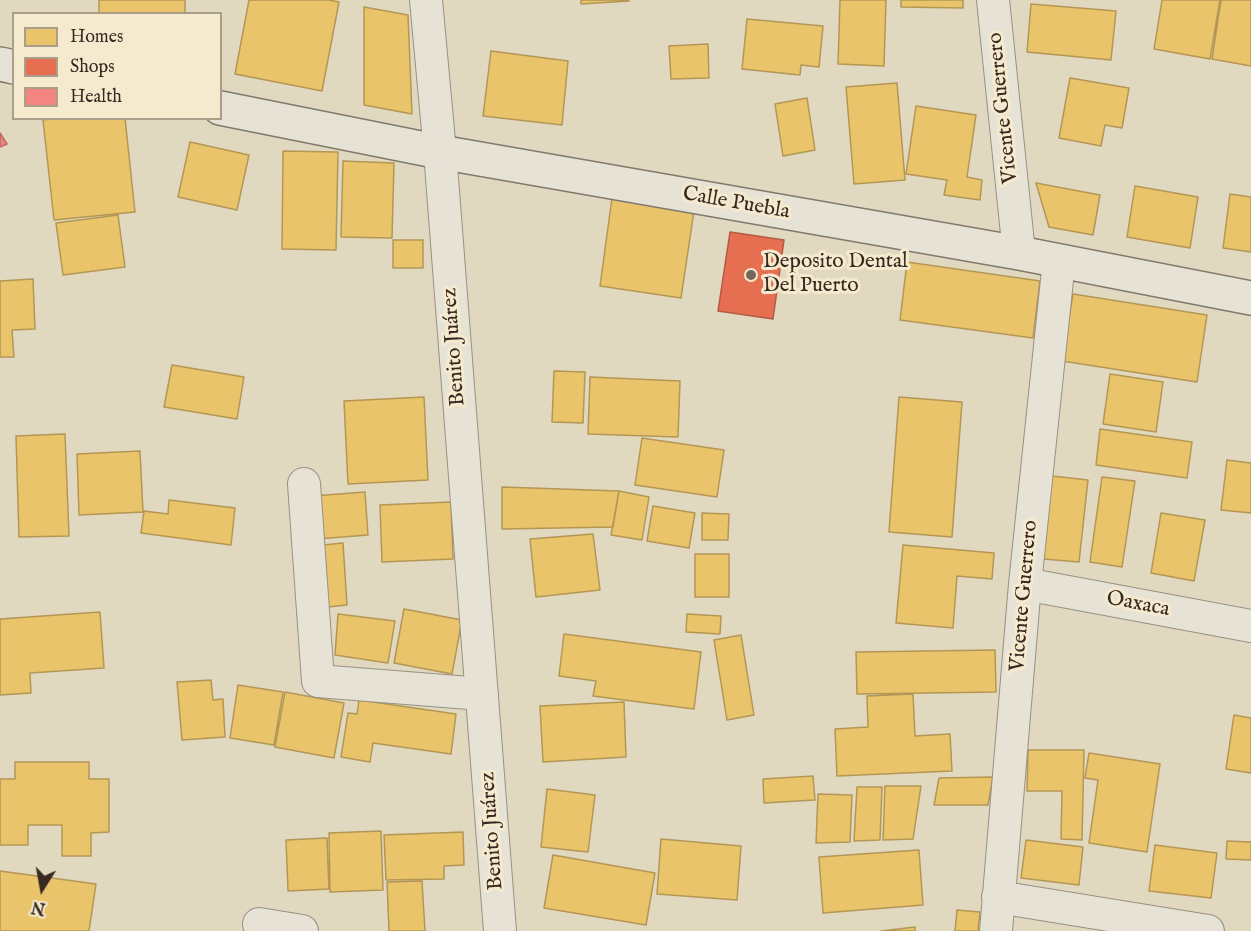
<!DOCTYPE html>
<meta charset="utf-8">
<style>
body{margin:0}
#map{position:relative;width:1251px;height:931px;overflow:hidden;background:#e1d8c0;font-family:"IM FELL English",serif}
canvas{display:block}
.legend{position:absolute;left:12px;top:12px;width:210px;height:108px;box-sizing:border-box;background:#f5eacd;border:2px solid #aa9d89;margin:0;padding:8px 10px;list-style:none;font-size:18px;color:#392923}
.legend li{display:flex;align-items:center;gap:12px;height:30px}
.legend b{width:30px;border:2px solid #aa9d89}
.north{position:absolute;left:12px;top:859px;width:60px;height:60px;-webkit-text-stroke:4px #f5eacd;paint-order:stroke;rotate:191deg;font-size:16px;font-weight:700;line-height:24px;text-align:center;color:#392923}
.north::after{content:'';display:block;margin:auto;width:21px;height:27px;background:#392923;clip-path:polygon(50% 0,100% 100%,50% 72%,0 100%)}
</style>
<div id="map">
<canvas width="1251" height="931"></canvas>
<ul class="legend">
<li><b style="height:16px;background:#e9c46a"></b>Homes</li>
<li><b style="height:16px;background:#e76f51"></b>Shops</li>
<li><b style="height:16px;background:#f28482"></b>Health</li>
</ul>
<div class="north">N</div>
</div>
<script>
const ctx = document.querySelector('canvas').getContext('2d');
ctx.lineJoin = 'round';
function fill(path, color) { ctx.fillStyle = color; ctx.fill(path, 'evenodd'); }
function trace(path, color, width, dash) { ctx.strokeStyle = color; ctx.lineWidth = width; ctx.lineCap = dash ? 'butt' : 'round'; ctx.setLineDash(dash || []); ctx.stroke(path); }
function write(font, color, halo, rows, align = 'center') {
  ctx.font = font + ' "IM FELL English",serif'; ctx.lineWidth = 6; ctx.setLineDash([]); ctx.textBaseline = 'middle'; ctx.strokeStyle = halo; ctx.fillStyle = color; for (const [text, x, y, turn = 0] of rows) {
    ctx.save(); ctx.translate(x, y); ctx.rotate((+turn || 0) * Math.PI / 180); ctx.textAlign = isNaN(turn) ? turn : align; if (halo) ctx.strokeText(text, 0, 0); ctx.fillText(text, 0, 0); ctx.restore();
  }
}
const homes = new Path2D(`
 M 99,0 L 185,0 L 185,14 L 99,14 Z
 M 249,0 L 329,0 L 339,2 L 322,91 L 235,74 Z
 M 581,0 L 629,0 L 629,1 L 581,4 Z
 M 840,0 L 886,0 L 884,66 L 838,64 Z
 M 901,0 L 963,0 L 963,8 L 901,7 Z
 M 1162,0 L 1220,0 L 1210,59 L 1154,49 Z
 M 1221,0 L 1251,0 L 1251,66 L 1212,59 Z
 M 1031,4 L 1116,11 L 1111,60 L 1027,52 Z
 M 364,7 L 408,15 L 412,114 L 364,105 Z
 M 747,19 L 823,26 L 819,67 L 801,65 L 800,75 L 742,69 Z
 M 708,44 L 709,78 L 671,79 L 669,46 Z
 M 491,51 L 568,61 L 562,125 L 483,116 Z
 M 1070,78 L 1129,88 L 1122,128 L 1105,125 L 1101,146 L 1059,138 Z
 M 897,83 L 905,180 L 854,184 L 846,87 Z
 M 807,98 L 815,150 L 783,156 L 775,104 Z
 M 916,106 L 976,115 L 967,177 L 982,180 L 980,200 L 944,195 L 947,180 L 906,174 Z
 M 57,118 L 125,118 L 135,212 L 54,220 L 43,120 Z
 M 190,142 L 249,155 L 237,210 L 178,197 Z
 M 283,151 L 338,152 L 336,250 L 282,249 Z
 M 343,161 L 394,163 L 392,238 L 341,237 Z
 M 1036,183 L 1100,195 L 1093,235 L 1049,227 Z
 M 1135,186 L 1198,197 L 1190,248 L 1127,237 Z
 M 1230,194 L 1251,197 L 1251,252 L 1223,248 Z
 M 612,198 L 694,211 L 681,298 L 600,286 Z
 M 118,215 L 125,267 L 63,275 L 56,223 Z
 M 393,240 L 423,240 L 423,268 L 393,268 Z
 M 907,262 L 1040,281 L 1033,338 L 900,320 Z
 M 33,279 L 35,329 L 12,330 L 14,357 L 0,357 L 0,281 Z
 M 1073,294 L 1207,315 L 1197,382 L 1062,361 Z
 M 172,365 L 244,377 L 237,419 L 164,407 Z
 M 554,371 L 585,372 L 583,423 L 552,422 Z
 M 1110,374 L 1163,382 L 1156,432 L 1103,424 Z
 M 590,377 L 680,381 L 678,437 L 588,434 Z
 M 424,397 L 428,480 L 348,484 L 344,401 Z
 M 899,397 L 962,402 L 952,537 L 889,532 Z
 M 1100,429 L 1192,442 L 1187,478 L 1096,465 Z
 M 65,434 L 69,536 L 19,537 L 16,436 Z
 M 642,438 L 724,450 L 717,497 L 635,485 Z
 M 140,451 L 143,512 L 79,515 L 77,454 Z
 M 1227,460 L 1251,463 L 1251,513 L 1221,510 Z
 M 1052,476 L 1088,480 L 1079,562 L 1043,559 Z
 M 1102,477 L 1135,481 L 1122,567 L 1090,562 Z
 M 502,487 L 619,491 L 613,527 L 502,529 Z
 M 619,491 L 649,497 L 642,540 L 611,535 Z
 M 365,492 L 368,535 L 317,539 L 313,496 Z
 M 169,500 L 235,508 L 231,545 L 141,533 L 144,511 L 168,514 Z
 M 451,502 L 453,559 L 382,562 L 380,505 Z
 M 653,506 L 695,513 L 689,548 L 647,541 Z
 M 702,513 L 729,514 L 728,540 L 702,540 Z
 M 1161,513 L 1205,520 L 1194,581 L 1151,573 Z
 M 593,534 L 600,590 L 536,597 L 530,539 Z
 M 343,543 L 347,605 L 318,608 L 313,546 Z
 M 903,545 L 994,553 L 992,579 L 957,576 L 953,628 L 896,623 Z
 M 695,554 L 729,554 L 729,597 L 695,597 Z
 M 404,609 L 462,620 L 452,674 L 394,663 Z
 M 100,612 L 104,668 L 30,673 L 31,693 L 0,695 L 0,619 Z
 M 338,614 L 395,621 L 388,663 L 335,655 Z
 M 687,614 L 721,616 L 720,634 L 686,632 Z
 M 564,634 L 701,652 L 694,709 L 593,696 L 596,681 L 559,676 Z
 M 741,635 L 754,715 L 727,720 L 714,640 Z
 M 995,650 L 996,692 L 857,694 L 856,652 Z
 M 211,680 L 213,700 L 223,699 L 225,737 L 182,740 L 177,682 Z
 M 238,685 L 283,692 L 274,745 L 230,738 Z
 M 285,692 L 344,703 L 334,758 L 275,747 Z
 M 913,694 L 915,736 L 950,734 L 952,771 L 837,776 L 835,729 L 868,727 L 867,696 Z
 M 359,700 L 456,714 L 451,754 L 373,743 L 370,762 L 341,757 L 348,713 L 357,714 Z
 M 624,702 L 626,757 L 543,762 L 540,706 Z
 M 1234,715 L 1251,718 L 1251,773 L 1226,769 Z
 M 1028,750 L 1084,750 L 1082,840 L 1061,839 L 1062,791 L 1027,791 Z
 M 1089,753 L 1160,764 L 1147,852 L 1089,843 L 1098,780 L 1085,778 Z
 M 15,762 L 89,762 L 89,779 L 109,779 L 109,832 L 91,833 L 91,856 L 62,856 L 62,825 L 28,825 L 28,845 L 0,845 L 0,779 L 15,779 Z
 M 813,776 L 815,800 L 764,803 L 763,779 Z
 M 993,777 L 988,805 L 934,805 L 939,778 Z
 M 885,786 L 921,786 L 913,839 L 883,840 Z
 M 857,787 L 882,787 L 880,840 L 854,841 Z
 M 547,789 L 595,795 L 588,852 L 541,847 Z
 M 818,794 L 852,795 L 850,842 L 816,843 Z
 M 381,831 L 383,890 L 330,892 L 329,833 Z
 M 463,832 L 464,865 L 444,866 L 444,879 L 386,880 L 384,835 Z
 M 327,838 L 329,889 L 288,891 L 286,840 Z
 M 661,839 L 741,846 L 737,900 L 657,894 Z
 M 1026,840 L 1083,847 L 1079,885 L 1021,878 Z
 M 1227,841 L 1251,842 L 1251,860 L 1226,859 Z
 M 1155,845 L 1217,853 L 1211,898 L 1149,891 Z
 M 919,850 L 923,905 L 823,913 L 819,857 Z
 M 553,855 L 655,873 L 646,925 L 544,908 Z
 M 0,871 L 96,884 L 89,931 L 0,931 Z
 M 422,881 L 425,931 L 389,931 L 387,882 Z
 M 957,910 L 980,912 L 978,931 L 955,931 Z
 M 915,927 L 915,931 L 881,931 Z`);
fill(homes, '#e9c46a');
trace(homes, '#b49655', 1.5);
const shops = new Path2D(`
 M 730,232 L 784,240 L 773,319 L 718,311 Z`);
fill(shops, '#e76f51');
trace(shops, '#b35a43', 1.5);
const health = new Path2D(`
 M 0,133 L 7,144 L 0,147 Z`);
fill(health, '#f28482');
trace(health, '#ba6966', 1.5);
const street = new Path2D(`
 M 426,0 L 440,152 L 500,931
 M 993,0 L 1019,253
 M 304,484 L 318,681 L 482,694
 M 1025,584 L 1251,626
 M 998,897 L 1208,931
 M 259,924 L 302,931
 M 996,931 L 1025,584 L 1059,261`);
const secondary = new Path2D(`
 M 0,64 L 14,67
 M 220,108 L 440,152 L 1019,253 L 1251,298`);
trace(street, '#989083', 34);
trace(secondary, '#81796e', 36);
trace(street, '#e7e2d6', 32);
trace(secondary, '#e7e2d6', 33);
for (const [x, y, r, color] of [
 [751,275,6,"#74665a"]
]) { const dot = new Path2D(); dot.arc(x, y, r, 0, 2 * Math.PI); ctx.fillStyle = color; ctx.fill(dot); trace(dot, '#f5eacd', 2); }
write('21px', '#392923', '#f5eacd', [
 ["Vicente Guerrero",1004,108,-96],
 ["Calle Puebla",736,204,10],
 ["Benito Juárez",455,347,-94],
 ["Vicente Guerrero",1025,596,-85],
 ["Oaxaca",1138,605,11],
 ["Benito Juárez",493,831,-94]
]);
write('21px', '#392923', '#f5eacd', [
 ["Deposito Dental",763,263],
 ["Del Puerto",763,287]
], 'left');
</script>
